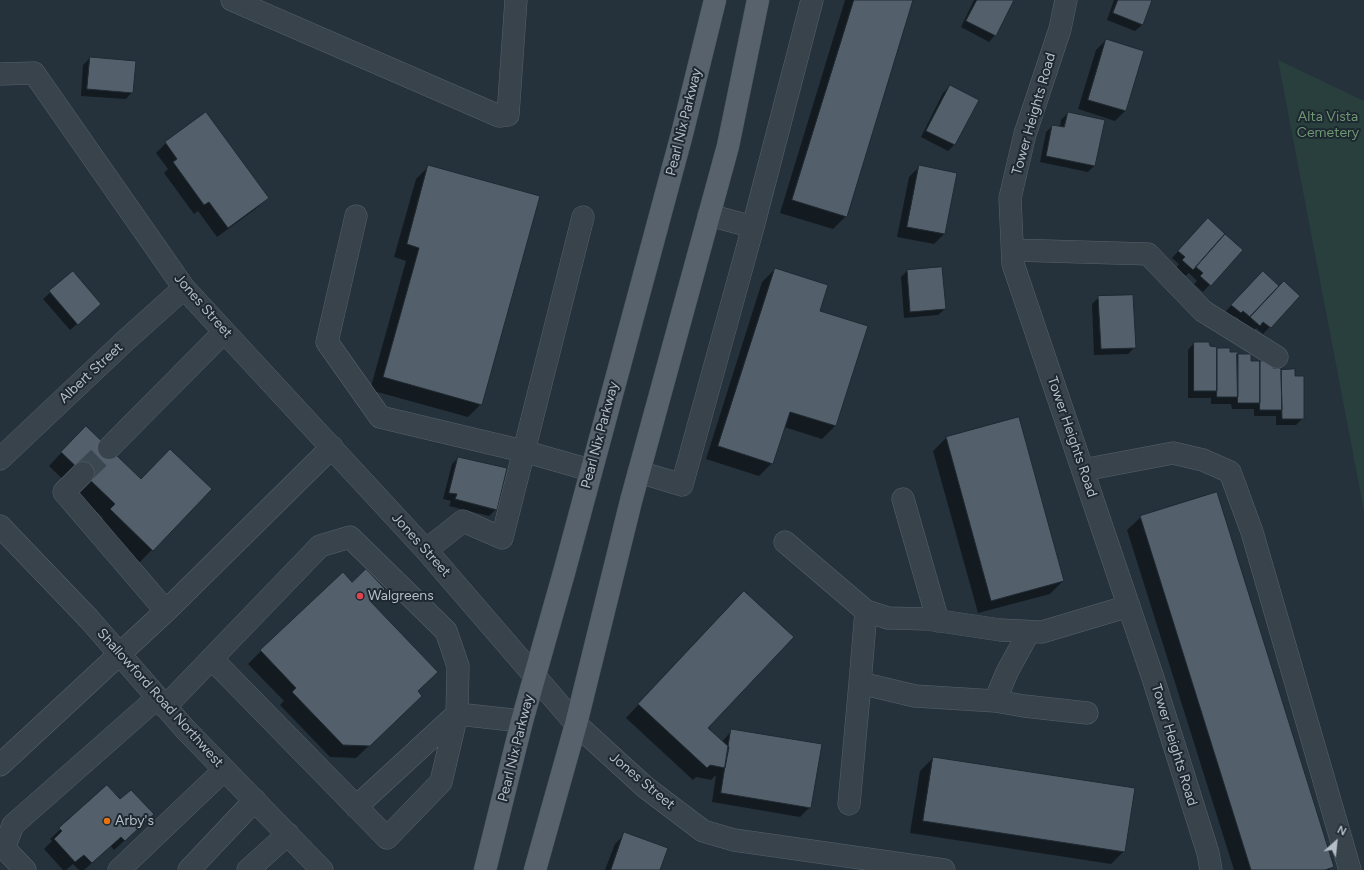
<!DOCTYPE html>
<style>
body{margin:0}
#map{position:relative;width:1364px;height:870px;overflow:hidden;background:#25323c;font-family:Figtree,sans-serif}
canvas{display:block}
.north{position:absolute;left:1316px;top:822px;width:40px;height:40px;-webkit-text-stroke:3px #1e2831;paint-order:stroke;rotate:27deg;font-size:11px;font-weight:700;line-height:16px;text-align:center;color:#b5bec7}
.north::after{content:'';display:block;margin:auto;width:14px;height:18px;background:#b5bec7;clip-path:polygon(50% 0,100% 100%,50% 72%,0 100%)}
</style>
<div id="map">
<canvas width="1364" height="870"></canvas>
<div class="north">N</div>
</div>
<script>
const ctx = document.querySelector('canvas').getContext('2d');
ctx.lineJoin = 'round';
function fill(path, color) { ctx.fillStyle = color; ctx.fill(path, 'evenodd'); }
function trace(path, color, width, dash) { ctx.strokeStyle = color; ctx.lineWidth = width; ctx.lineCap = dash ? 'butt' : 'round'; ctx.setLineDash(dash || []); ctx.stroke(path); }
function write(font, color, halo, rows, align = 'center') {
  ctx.font = font + ' Figtree,sans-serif'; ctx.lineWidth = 4; ctx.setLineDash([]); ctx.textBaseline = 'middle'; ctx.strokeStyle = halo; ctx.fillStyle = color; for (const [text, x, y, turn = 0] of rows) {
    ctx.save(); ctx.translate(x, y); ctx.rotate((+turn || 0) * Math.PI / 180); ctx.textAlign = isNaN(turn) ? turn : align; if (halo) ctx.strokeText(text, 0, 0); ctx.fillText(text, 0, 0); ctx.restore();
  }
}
fill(new Path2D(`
 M 1278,60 L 1364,101 L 1364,511 Z`), '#283f3e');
fill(new Path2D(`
 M 845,0 L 912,0 L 846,216 L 833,229 L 780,213 Z
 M 974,0 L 1013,0 L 995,35 L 989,42 L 961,27 Z
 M 1114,0 L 1151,0 L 1142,25 L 1135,31 L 1107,20 Z
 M 1106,40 L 1125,111 L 1115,121 L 1078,109 L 1096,50 Z
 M 90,58 L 132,92 L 126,99 L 81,96 L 83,65 Z
 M 950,86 L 977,100 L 954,145 L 948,151 L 921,137 L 943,93 Z
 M 1068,113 L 1094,166 L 1088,172 L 1040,162 L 1046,132 L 1053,126 L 1060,127 L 1061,120 Z
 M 166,143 L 267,198 L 257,208 L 217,237 L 198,211 L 194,214 L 164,173 L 168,169 L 156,153 Z
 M 429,166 L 481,404 L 468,417 L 370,390 L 406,261 L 394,257 L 416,179 Z
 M 919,167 L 956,174 L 944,234 L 934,244 L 897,237 L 909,177 Z
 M 1208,219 L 1242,250 L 1203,292 L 1194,284 L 1197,281 L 1189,273 L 1185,276 L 1176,268 L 1179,264 L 1172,258 Z
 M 775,269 L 818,311 L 835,426 L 822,439 L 784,427 L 772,463 L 759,476 L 706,459 L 762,282 Z
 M 907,271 L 945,309 L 938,315 L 904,318 L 901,277 Z
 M 1263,272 L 1279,287 L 1299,296 L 1263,334 L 1256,328 L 1252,332 L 1236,317 L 1233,319 L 1225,312 Z
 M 73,273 L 93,310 L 70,330 L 43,299 Z
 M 1099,297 L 1135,347 L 1128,354 L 1094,355 L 1092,304 Z
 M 1194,343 L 1229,353 L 1272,369 L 1294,370 L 1294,377 L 1303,418 L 1296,425 L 1276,425 L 1276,416 L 1254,416 L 1254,409 L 1232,409 L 1231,404 L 1211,404 L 1211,398 L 1188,398 L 1188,350 Z
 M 1018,418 L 1063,581 L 1050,594 L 978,613 L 933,451 L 946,438 Z
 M 73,440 L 140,480 L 211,489 L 139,563 L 98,523 L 103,518 L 49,466 Z
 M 458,458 L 496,509 L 489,516 L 449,506 L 451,501 L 443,499 L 452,464 Z
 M 1141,517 L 1332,867 L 1329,870 L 1234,870 L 1127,530 Z
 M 352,583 L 370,603 L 417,692 L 408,709 L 356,758 L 330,757 L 280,705 L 284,701 L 248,664 L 261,651 Z
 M 731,605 L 707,728 L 722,742 L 732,730 L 810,807 L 800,817 L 712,802 L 716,775 L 711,780 L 696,777 L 693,780 L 626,718 Z
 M 933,758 L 1124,851 L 1111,864 L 910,833 L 920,771 Z
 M 107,786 L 143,824 L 114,850 L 111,846 L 84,870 L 79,870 L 73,864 L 66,870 L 63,870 L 44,849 L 52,841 L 50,839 Z
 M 625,834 L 659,870 L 605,870 L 615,844 Z`), '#0007');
const building = new Path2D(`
 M 854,0 L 913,0 L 847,217 L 792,200 Z
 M 977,0 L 1014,0 L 996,36 L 966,21 Z
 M 1118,0 L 1152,0 L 1143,25 L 1113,13 Z
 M 1106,39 L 1144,51 L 1126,111 L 1088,100 Z
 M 90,57 L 136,61 L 133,93 L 87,89 Z
 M 950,85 L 979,100 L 955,145 L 926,131 Z
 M 206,112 L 269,198 L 228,228 L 209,202 L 204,205 L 173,162 L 177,159 L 165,142 Z
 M 1068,112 L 1105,120 L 1095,166 L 1046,156 L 1052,125 L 1064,127 Z
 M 428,165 L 540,196 L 482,405 L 383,377 L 419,248 L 407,244 Z
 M 919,165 L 957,173 L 945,234 L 907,227 Z
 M 1208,218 L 1225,234 L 1193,270 L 1182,260 L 1185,257 L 1178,251 Z
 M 1225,234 L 1243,250 L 1211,286 L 1200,276 L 1203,273 L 1196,267 Z
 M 942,267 L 946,309 L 910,312 L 907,270 Z
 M 775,268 L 828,285 L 820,311 L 868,326 L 836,426 L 790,412 L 773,464 L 718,446 Z
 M 73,271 L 101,304 L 78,325 L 49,291 Z
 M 1263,271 L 1279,286 L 1250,317 L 1243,311 L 1241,313 L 1231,305 Z
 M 1284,281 L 1300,296 L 1271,328 L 1263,322 L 1260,326 L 1250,317 Z
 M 1133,295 L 1136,348 L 1101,349 L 1098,296 Z
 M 1194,342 L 1209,342 L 1210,346 L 1217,347 L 1217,391 L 1194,391 Z
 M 1217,348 L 1230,348 L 1230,352 L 1238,352 L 1238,397 L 1217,397 Z
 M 1237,354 L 1251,354 L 1251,361 L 1260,361 L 1260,403 L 1238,403 Z
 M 1260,361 L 1273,361 L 1273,368 L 1281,368 L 1282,410 L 1260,410 Z
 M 1295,369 L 1295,376 L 1304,376 L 1304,419 L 1282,419 L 1281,370 Z
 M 1019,417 L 1064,581 L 991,601 L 946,437 Z
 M 86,426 L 141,479 L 170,449 L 212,489 L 153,551 L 110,509 L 115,504 L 61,452 Z
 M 458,457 L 507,468 L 497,510 L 455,499 L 457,494 L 449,493 Z
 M 1217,492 L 1334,867 L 1325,870 L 1251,870 L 1140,516 Z
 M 366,569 L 385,589 L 371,602 L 438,672 L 418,691 L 422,696 L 370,746 L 343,745 L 292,692 L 296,688 L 260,650 L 343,572 L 352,582 Z
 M 744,591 L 794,637 L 708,728 L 729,747 L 725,768 L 710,765 L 707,768 L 638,704 Z
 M 731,729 L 822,744 L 811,808 L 721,793 Z
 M 933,757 L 1135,788 L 1125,852 L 923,821 Z
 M 107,785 L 120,799 L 131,790 L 154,814 L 125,841 L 121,837 L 92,863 L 84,855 L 75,862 L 54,839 L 62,831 L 59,828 Z
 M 624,832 L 668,848 L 660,870 L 611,870 Z`);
fill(building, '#53606c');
trace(building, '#202a33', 1);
trace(new Path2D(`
 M 83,473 L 109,448`), '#3b4751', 22, [22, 11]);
const minor = new Path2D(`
 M 232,0 L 499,116 L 508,115 L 516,0
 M 1066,0 L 1060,29 L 1025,134 L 1010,198 L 1013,264 L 1153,678 L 1208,853 L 1211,870
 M 0,74 L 34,73 L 184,288 L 426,550 L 576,724 L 645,787 L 703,831 L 734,840 L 944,870
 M 709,215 L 753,227 L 812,0
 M 356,216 L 327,342 L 380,417 L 523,451 L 590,470
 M 1013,250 L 1148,254 L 1203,311 L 1277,357
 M 109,448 L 224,332
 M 0,459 L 126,340 L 184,288
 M 1083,470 L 1173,453 L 1203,460 L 1230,472 L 1252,532 L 1350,870
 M 639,472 L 682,485 L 753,227
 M 83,473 L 64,492 L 166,611
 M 903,499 L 938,621
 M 0,526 L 89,619 L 185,729 L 322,870
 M 785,542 L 866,611 L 888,618 L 927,619 L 1000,630 L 1042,632 L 1129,606
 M 426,550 L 463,521 L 502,538 L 583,217
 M 866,611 L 860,683 L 915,696 L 995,701 L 1007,672 L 1029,632
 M 995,701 L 1024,706 L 1087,713
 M 165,707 L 320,546 L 350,537 L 446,631 L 458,666 L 457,714 L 441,782 L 387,838 L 212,659
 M 0,765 L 166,611 L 332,447
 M 849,804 L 860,683
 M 356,807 L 457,714 L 522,721
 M 25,870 L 4,848 L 13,825 L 157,698
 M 119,870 L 224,770
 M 189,870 L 255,800
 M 248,870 L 288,834`);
const major = new Path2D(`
 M 485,870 L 522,721 L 565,569 L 682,134 L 715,0
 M 535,870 L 576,724 L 631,501 L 728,146 L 758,0`);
trace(minor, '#57616a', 23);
trace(major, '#454f58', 23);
trace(minor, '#39434c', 22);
trace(major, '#57626c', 22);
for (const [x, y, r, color] of [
 [360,596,4,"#e0444e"],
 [107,821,4,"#e8710a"]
]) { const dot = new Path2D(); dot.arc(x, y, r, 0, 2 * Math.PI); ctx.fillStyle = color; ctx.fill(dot); trace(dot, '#1e2831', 1.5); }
write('14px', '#b5bec7', '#1e2831', [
 ["Tower Heights Road",1034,114,-74],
 ["Pearl Nix Parkway",684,122,-76],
 ["Jones Street",203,306,49],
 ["Albert Street",91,373,-43],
 ["Pearl Nix Parkway",600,435,-75],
 ["Tower Heights Road",1072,437,71],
 ["Jones Street",421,545,48],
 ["Shallowford Road Northwest",160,698,48],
 ["Tower Heights Road",1174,745,73],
 ["Pearl Nix Parkway",516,748,-76],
 ["Jones Street",642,781,40]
]);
write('14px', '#6d9772', '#1e2831', [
 ["Alta Vista",1328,117],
 ["Cemetery",1328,133]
]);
write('14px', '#b5bec7', '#1e2831', [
 ["Walgreens",368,596],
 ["Arby's",115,821]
], 'left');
</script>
